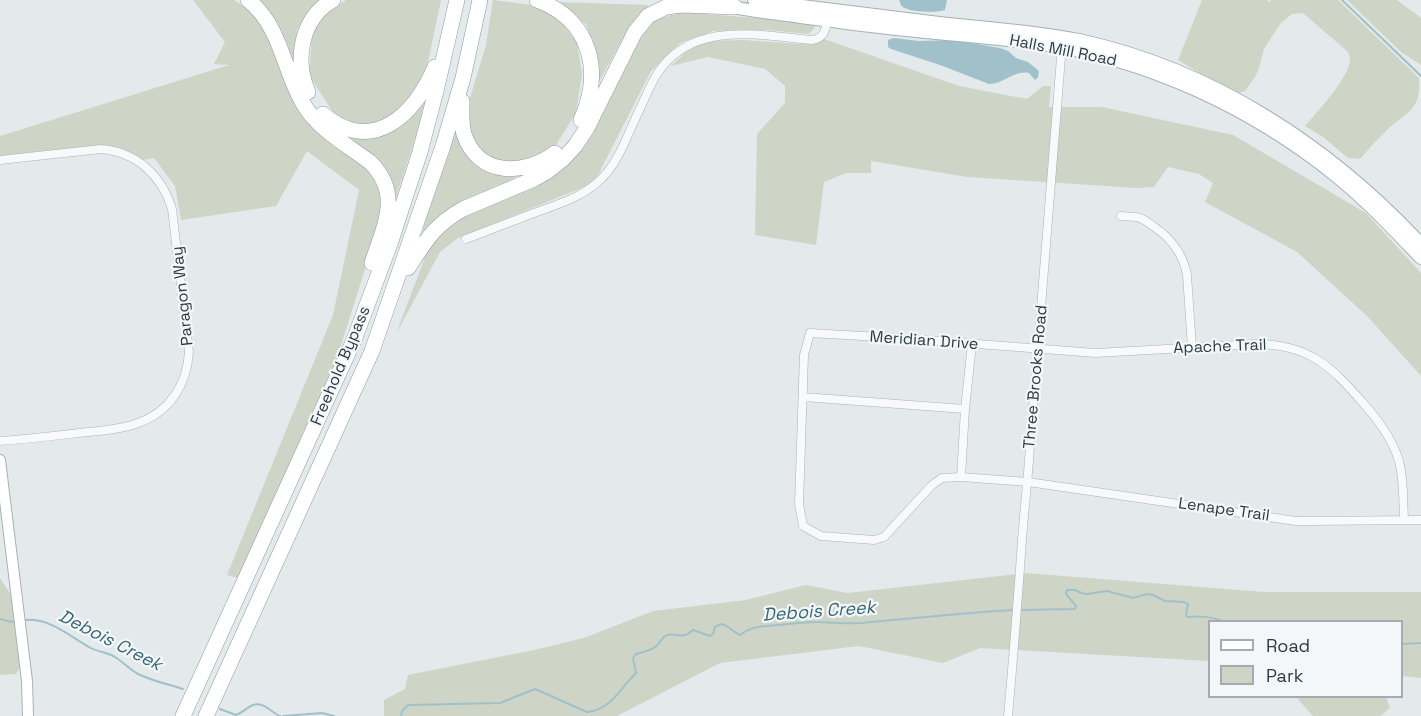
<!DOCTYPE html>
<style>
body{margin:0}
#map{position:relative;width:1421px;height:716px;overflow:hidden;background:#e4e9eb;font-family:"Space Grotesk",sans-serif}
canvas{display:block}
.legend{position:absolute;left:1208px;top:620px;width:195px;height:78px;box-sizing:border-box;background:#f4f7f9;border:2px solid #a4acb0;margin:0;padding:8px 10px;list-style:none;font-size:18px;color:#2c3c43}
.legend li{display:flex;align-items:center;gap:12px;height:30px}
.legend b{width:30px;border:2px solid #a4acb0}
</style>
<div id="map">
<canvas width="1421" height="716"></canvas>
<ul class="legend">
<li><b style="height:8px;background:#fff"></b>Road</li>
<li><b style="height:16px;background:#ced5c6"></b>Park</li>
</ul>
</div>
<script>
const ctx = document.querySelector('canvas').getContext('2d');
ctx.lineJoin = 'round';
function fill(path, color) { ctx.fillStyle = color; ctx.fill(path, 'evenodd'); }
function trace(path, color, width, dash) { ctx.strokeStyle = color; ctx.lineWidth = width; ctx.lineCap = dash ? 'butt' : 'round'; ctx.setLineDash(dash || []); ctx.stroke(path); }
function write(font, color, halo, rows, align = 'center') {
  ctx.font = font + ' "Space Grotesk",sans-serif'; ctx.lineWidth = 4.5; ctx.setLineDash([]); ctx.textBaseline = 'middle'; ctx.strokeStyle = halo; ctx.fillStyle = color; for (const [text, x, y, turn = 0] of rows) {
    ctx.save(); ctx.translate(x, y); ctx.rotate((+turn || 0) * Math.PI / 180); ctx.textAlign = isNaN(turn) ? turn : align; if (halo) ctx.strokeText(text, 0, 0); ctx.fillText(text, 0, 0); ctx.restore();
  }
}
fill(new Path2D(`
 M 193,0 L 234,0 L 256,15 L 271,41 L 291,95 L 366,163 L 382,187 L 384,209 L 337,358 L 238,578 L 227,575 L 333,315 L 359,190 L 307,151 L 276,206 L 181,220 L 175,186 L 154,158 L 138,161 L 101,148 L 0,159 L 0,136 L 229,65 L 214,64 L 225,42 Z
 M 254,0 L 326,0 L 312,8 L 297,30 L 294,74 Z
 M 346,0 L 441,0 L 428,62 L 431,67 L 407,105 L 382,123 L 367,128 L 340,123 L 309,75 L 313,23 Z
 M 493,0 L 531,5 L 559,19 L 577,43 L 582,73 L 576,113 L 556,145 L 522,164 L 493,161 L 478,151 L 465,115 L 486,45 Z
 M 1202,0 L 1266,0 L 1270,2 L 1271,0 L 1338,0 L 1419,78 C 1421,111 1407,112 1389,128 C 1378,138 1369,149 1360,159 L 1348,158 L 1323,137 L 1305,126 C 1317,112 1350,77 1350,59 C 1350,55 1349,55 1347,51 L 1303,13 L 1292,14 L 1280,24 L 1264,49 L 1259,68 L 1255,77 L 1245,91 L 1235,94 L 1178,60 Z
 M 1347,0 L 1397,0 L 1421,18 L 1421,65 L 1401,52 Z
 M 554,2 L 649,5 L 630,26 L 597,85 L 595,51 L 586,24 Z
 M 681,12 L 818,23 L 809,34 L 768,30 L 713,31 L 680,43 L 651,71 L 594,183 L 458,238 L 440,252 L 396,334 L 431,241 L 453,222 L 519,192 L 556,172 L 592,135 L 627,56 L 652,21 Z
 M 824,39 L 959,86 L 1027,99 L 1043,86 L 1051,86 L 1049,107 L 1102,107 L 1233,135 L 1366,213 L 1421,273 L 1421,376 L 1367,316 L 1297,252 L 1205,202 L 1213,183 L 1199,174 L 1168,167 L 1154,187 L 1137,188 L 967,177 L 871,161 L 871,173 L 846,173 L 824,182 L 816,245 L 755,235 L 757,134 L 785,103 L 785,86 L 765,69 L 708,57 L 671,66 L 686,52 L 708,41 L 744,40 L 798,44 Z
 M 429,97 L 394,203 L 382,164 L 341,134 L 409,116 Z
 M 455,119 L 467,155 L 498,174 L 522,179 L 444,213 L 422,232 Z
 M 1026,573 L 1264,592 L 1421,592 L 1421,678 L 1402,676 L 1402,622 L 1210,622 L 1209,661 L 980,648 L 943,663 L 859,646 L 720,663 L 617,716 L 384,716 L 384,700 L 405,689 L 408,675 L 534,650 L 584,638 L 653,611 L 746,600 L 806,585 L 848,593 Z
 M 0,578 L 20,609 L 27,653 L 16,674 L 0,675 Z
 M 1296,697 L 1386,697 L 1390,708 L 1380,716 L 1313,716 Z`), '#ced5c6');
fill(new Path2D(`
 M 899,0 L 947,0 L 945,10 C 938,13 911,12 905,8 C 900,6 901,4 899,0 Z
 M 894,38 L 919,41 L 954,40 L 1000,48 L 1008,51 L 1016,58 L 1028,62 L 1039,71 L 1038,77 L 1035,80 L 1029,73 C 1014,70 1004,84 989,84 L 940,65 L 891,49 L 888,47 L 888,40 Z`), '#a1c1ca');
trace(new Path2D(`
 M 1342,0 L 1421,76
 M 1021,610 L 1075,609 L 1076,606 L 1066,594 L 1067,590 L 1075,590 L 1081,593 L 1087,594 L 1107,591 L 1133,598 L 1147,594 L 1153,595 L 1165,601 L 1184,602 L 1188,604 L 1186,614 L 1187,617 C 1201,616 1211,616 1224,622
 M 0,619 L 11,622 L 15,621
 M 25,620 C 50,618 68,635 89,647 C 97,652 107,652 115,657 C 123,662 129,669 138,674 C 152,681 168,684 183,689
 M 1402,644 L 1421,643
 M 220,709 L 236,715 C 244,712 247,707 253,705 C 263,701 272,713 280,716
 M 283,716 L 322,713 L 334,716
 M 401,716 L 402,711 L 408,705 L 500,703 L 535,689 L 587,712 C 610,711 621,687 636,673 L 633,658 L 636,654 C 642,652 650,651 655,647 C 659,645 661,639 665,636 C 673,631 682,641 693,630 L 710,636 L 713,634 L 715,627 L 721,624 C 729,625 732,632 740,635 C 751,626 765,626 779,625 C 791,624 804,622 816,622 C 831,622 846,624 862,623 C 913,618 963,613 1014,610`), '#a1c1ca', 2);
const street = new Path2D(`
 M 0,160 L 101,149 C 137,152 162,176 172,209 L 189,352 C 187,384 170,412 138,423 C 120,430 98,431 79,433 C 52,436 26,439 0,441
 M 1121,216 C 1127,217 1134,216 1140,218 C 1145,220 1149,223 1153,226 C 1171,238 1183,253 1187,275 L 1192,347
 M 466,239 C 489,230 511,222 534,213 C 558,204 584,197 602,178 C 619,161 627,136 637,115 C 644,101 649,87 657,74 C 692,20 758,35 812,40 C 824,38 825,31 828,20
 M 803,397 L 965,409 L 961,477
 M 965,409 L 972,344
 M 1404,520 C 1403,500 1404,480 1399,461 C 1392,438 1378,420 1363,403 C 1330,365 1308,344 1255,344 L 1096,353 L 898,338 L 810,333 L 804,355 L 799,504 L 803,526 L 821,536 L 874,540 L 884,537 L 932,485 L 942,478 L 961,477 L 1028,482 L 1296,521 L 1310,521 L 1421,520
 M 1008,716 C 1013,662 1017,609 1021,555 C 1023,518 1028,482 1030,445 L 1062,45`);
const secondary = new Path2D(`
 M 0,460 L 27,681 L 28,716`);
const primary = new Path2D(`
 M 754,0 C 816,8 878,16 939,23 C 986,28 1033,31 1079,40 C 1212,69 1329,145 1421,244
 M 728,6 C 754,12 782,14 808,18 C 841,22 874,27 907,30 C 952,35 997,38 1042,44 C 1149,60 1253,109 1336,176 C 1367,201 1394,230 1421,258`);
const highway = new Path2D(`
 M 248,0 C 282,27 283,71 304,105 C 319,130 349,146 371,163 C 402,195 384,226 372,263
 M 537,0 C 591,20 603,71 581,120
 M 756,0 L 757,0
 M 308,92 C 294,60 301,18 333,0
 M 462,101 C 462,112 461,124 464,134 C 478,177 525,176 555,153
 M 323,114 C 372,156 415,115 435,67
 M 408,268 C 425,242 434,225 463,209 L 534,179 L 548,171 L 563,159 L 575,146 L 587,128 L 635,32 L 648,16 L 666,7 L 681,5 L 735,7
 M 183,716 L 354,340 L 391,241 L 420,152 L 436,91 L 457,0
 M 206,716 L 372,351 L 443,146 L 463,78 L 480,0`);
trace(street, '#a9b2b5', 9);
trace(secondary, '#a9b2b5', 12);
trace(primary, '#a4b1b7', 14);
trace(highway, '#8c9ba2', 16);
trace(street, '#f7f9fa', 8);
trace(secondary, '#fff', 10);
trace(primary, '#fff', 12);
trace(highway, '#fff', 15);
write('16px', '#2c3c43', '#f4f7f9', [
 ["Halls Mill Road",1063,51,11],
 ["Paragon Way",183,296,-96],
 ["Meridian Drive",924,341,4],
 ["Apache Trail",1220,347,-2],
 ["Freehold Bypass",341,366,-67],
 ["Three Brooks Road",1036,377,-85],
 ["Lenape Trail",1224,510,8]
]);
write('italic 18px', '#376676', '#f4f7f9', [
 ["Debois Creek",819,612,-4],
 ["Debois Creek",110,641,27]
]);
</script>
